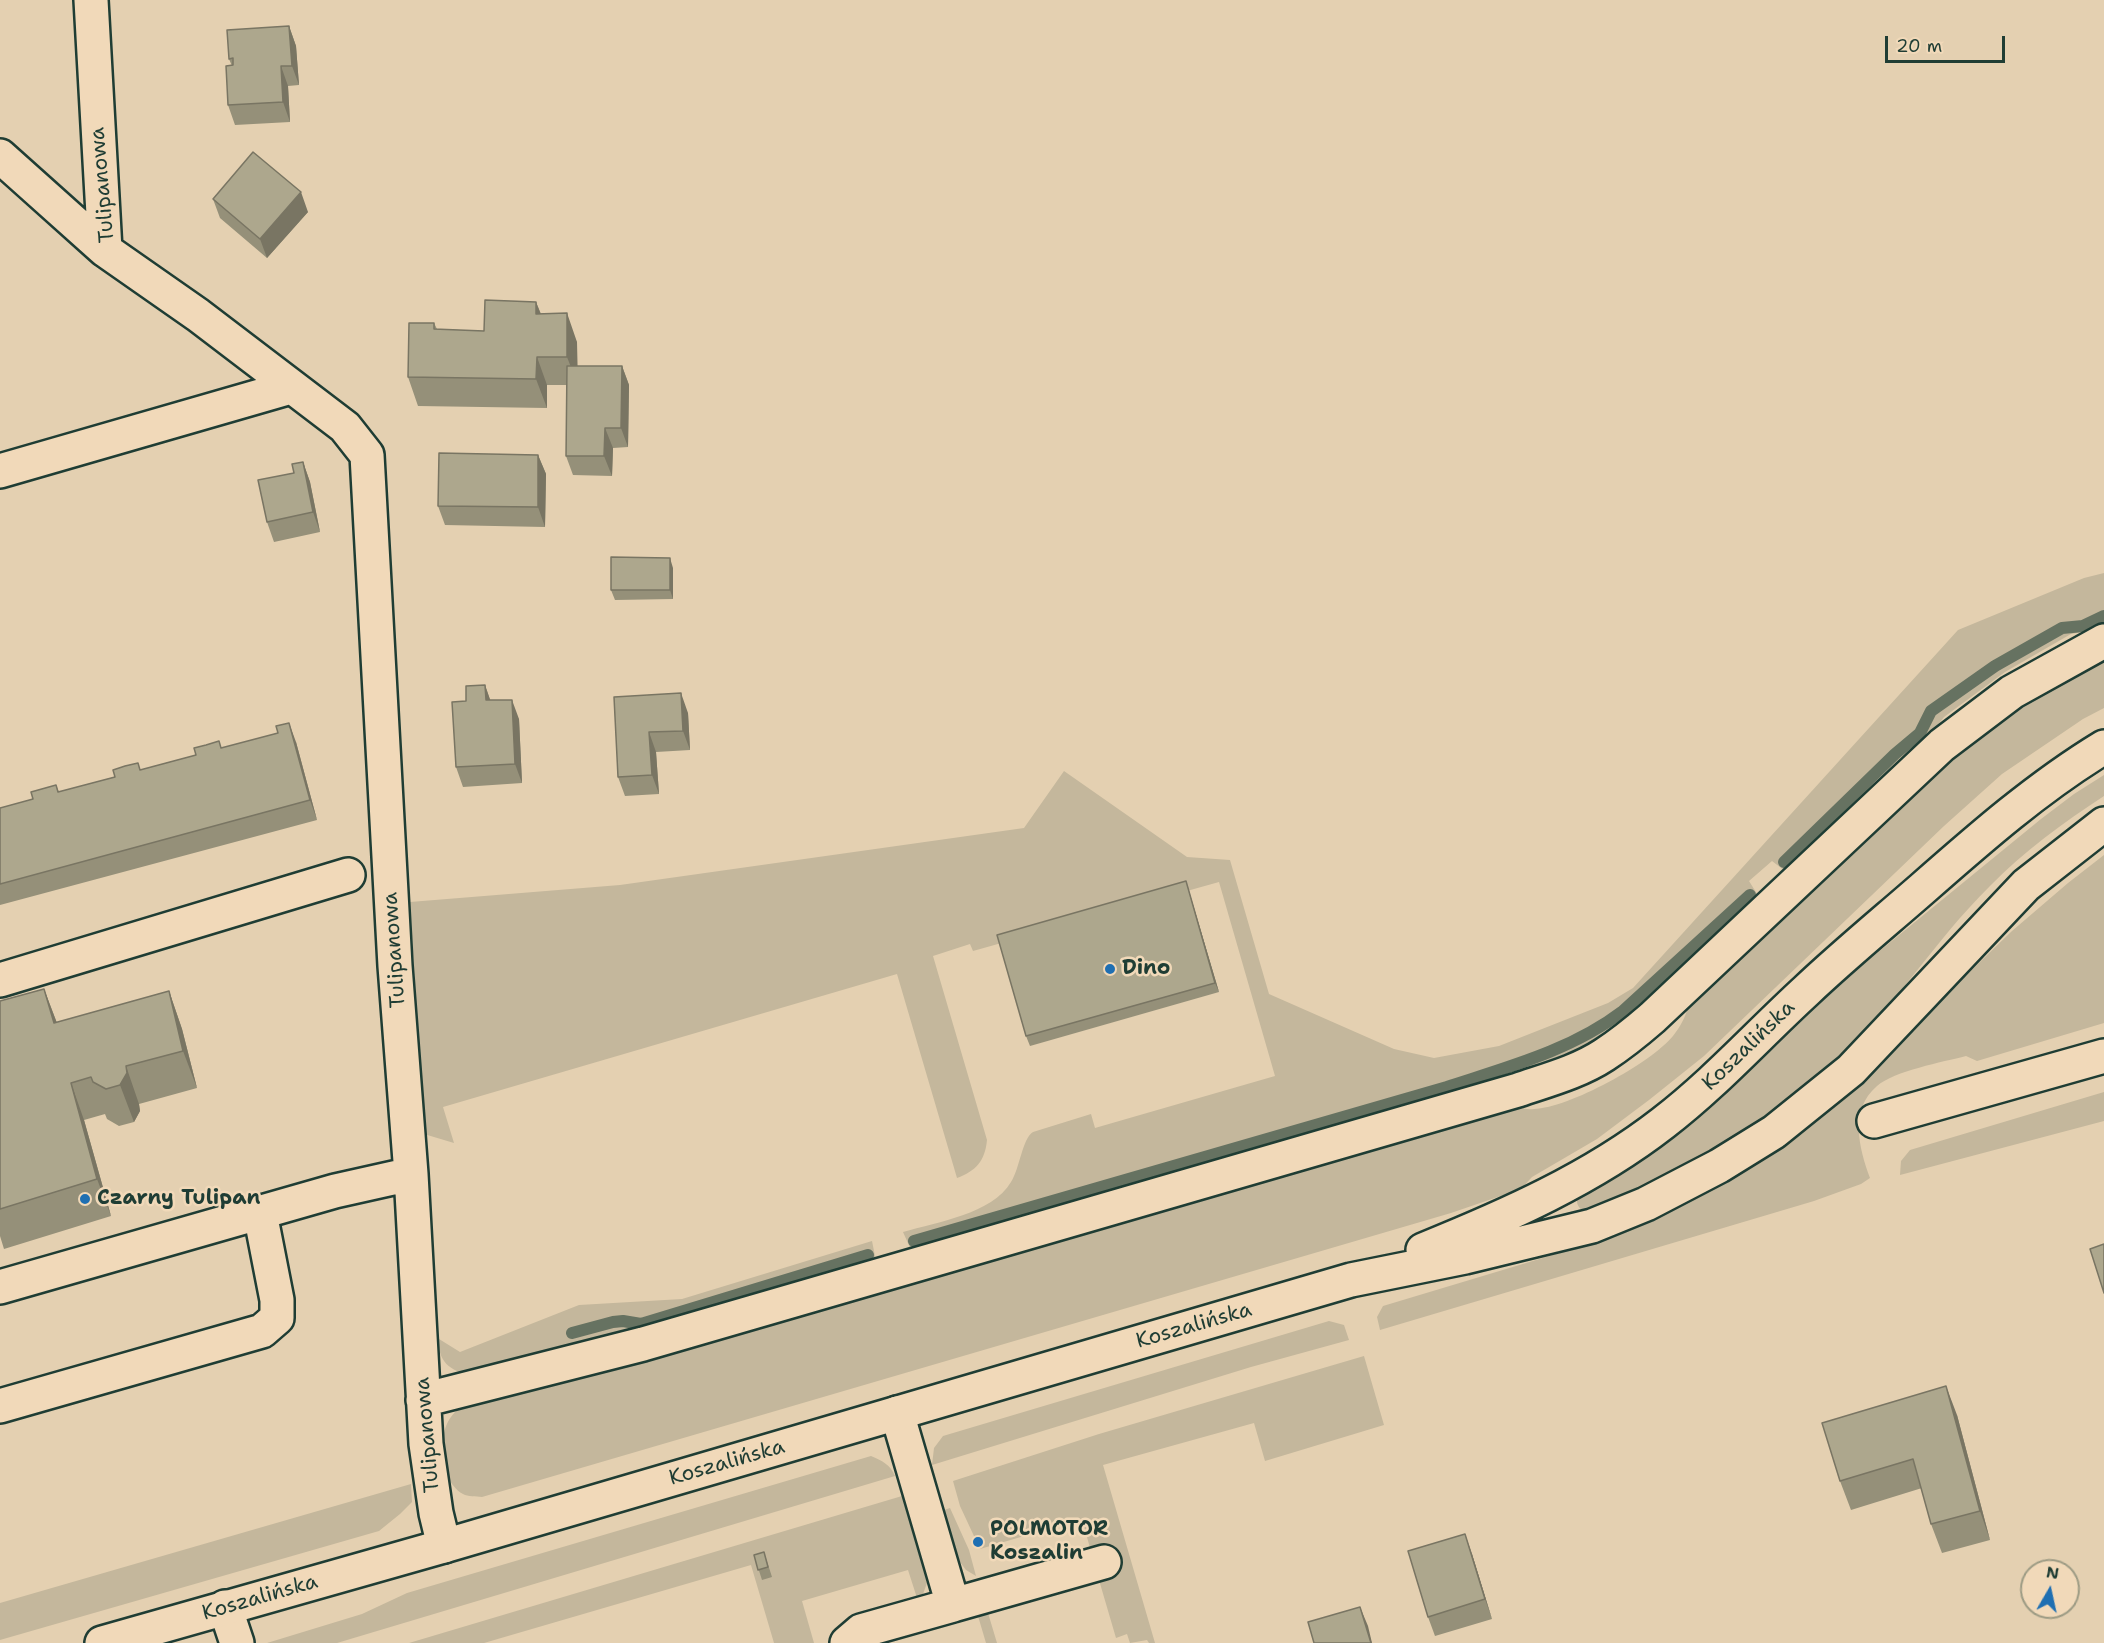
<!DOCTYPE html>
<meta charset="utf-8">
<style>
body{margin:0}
#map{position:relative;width:2104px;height:1643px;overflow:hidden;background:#e4d0b1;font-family:"Shantell Sans",sans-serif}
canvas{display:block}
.north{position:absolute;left:2020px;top:1559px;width:60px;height:60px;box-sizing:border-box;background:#f1d9b9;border:2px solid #9d9b84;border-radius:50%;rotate:9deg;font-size:16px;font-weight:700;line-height:24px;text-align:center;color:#1f3d34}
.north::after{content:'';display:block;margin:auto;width:21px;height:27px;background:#1f6fb2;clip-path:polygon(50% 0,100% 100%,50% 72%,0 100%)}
.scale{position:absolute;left:1885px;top:36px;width:120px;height:27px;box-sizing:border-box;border:3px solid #1f3d34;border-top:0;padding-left:8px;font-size:18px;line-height:21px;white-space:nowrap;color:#1f3d34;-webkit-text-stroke:4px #f1d9b9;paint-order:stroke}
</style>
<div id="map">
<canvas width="2104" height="1643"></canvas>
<div class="north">N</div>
<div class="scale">20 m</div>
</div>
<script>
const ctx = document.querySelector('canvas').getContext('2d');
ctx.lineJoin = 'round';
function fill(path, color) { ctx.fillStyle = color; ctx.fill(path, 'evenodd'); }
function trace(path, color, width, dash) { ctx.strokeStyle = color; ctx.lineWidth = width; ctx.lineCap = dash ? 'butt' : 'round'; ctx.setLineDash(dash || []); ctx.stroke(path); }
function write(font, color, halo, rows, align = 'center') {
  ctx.font = font + ' "Shantell Sans",sans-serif'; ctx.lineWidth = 5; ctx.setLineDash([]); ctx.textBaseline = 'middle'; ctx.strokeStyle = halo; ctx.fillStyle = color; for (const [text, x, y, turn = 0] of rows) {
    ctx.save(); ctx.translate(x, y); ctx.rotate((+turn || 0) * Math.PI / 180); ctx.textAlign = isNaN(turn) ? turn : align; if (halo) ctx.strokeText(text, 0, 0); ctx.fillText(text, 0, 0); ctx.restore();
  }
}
fill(new Path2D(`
 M 2104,573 L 2104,624 L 2082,632 L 2071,634 L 2005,672 L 1944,717 L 1925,742 L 1785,871 L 1772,861 L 1749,881 L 1759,897 L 1638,1010 L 1612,1029 L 1579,1049 L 1531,1067 L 911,1250 L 903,1232 C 937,1222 992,1214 1011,1182 C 1020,1168 1022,1139 1033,1132 L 1091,1114 L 1095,1128 L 1275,1076 L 1219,882 L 973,951 L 970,944 L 933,956 L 987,1140 C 985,1161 976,1171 957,1178 L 897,974 L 443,1107 L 454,1143 L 424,1134 L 410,902 L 620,885 L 1024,828 L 1064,771 L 1187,857 L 1230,860 L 1269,994 L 1394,1049 L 1434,1058 L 1499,1046 L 1608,1003 L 1633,988 L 1958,630 L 2084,578 Z
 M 2104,659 L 2104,708 L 2083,719 L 2002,774 L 1944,826 L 1704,1056 L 1649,1100 L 1597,1139 L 1532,1177 L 1521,1189 L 1451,1213 L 482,1497 C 476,1496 468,1497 463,1494 C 436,1479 434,1417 465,1406 L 1516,1107 C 1522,1108 1528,1110 1534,1109 C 1569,1108 1651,1063 1673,1036 C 1680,1027 1685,1018 1688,1007 L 1884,819 L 1971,743 L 2017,709 Z
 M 2104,775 L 2104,796 C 2064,822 2023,852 1990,886 C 1933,942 1891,1013 1831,1067 C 1761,1131 1677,1175 1590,1210 L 1582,1210 C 1577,1206 1576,1202 1578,1195 L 1800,1016 L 2041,819 L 2074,794 Z
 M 2104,855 L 2104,1023 L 1977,1061 L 1966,1056 C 1943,1062 1894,1071 1877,1086 C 1849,1110 1859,1148 1870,1178 L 1861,1184 L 1814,1201 L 1380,1330 L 1377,1317 L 1383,1306 L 1566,1251 L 1607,1233 L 1930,1010 L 2012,931 L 2068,883 Z
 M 2104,1092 L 2104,1121 L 1900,1175 L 1901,1161 L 1910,1150 Z
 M 872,1241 L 876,1261 L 639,1334 L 618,1331 L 470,1374 C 450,1372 437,1360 439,1339 L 460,1352 L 579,1305 L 682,1299 Z
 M 1329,1321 L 1344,1325 L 1349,1340 L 1251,1367 L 932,1465 L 934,1448 L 943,1436 Z
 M 1364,1356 L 1384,1425 L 1265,1461 L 1254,1423 L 1103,1465 L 1155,1643 L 1149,1643 L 1147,1640 L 1130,1643 L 1127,1634 L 1116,1638 L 1099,1580 L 1111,1577 L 1102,1545 L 1090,1548 L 1082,1519 L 980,1549 L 960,1506 L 953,1481 L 1099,1434 Z
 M 871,1456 C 882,1461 890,1464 895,1476 L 337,1643 L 267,1643 L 362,1614 L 407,1593 Z
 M 411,1484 L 412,1502 L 400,1514 L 379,1531 L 0,1640 L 0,1603 Z
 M 902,1496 L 927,1583 L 923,1594 L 917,1598 L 908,1570 L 802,1601 L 814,1643 L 774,1643 L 751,1565 L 484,1643 L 409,1643 Z
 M 950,1508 L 969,1550 L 976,1576 L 966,1570 L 960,1562 L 944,1510 Z
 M 988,1613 L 997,1643 L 986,1643 L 978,1616 Z`), '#c4b79c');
trace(new Path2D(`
 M 1784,862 L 1895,754 L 1920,733 L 1931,711 L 1995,666 L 2062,628 L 2083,626 L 2104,616
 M 914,1241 L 1447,1087 C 1508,1067 1572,1050 1623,1011 L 1750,895
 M 572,1333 L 613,1322 L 623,1321 L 641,1324 L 868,1255`), '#667261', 12);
const minor = new Path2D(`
 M 91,0 L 105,250 L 198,315 L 345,427 L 367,455 L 395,966 L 411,1174 L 426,1444 L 436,1513 L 444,1546
 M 0,156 L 105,250
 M 0,471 L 291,387
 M 0,980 L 348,875
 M 1874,1121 L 2104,1056
 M 0,1287 L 335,1191 L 411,1174
 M 423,1400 L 643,1344 L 1518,1090 C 1547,1080 1578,1072 1604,1055 C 1621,1044 1637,1031 1652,1018 L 1942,745 L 2012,692 L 2104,641
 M 0,1406 L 262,1331 L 277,1318 L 277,1300 L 260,1213
 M 953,1605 L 1104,1562
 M 225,1607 L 237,1643
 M 847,1643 L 861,1631 L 953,1605 L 897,1413`);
const major = new Path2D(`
 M 1423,1250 C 1507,1216 1591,1179 1663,1123 C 1715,1083 1758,1035 1806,991 C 1843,956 1883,923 1922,889 C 1980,838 2038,787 2104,747
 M 102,1643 L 444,1546 L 1351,1280 L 1465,1257 L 1592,1226 L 1646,1204 L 1719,1166 L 1774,1132 L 1851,1070 L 2026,885 L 2104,824`);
trace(minor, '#1f3d34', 38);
trace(major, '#1f3d34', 38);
trace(minor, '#f1d9b9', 33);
trace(major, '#f1d9b9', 33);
fill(new Path2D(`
 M 289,26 L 296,46 L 299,85 L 288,86 L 290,122 L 235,125 L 228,105 L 232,66 L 229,59 Z
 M 213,199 L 308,212 L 267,258 L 220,218 Z
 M 536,302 L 541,314 L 577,342 L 577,366 L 622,366 L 629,385 L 628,447 L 613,448 L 612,476 L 573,475 L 566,456 L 567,385 L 547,385 L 547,408 L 418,406 L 408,377 L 434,323 L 437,329 L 484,331 Z
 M 538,455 L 546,474 L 545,527 L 445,525 L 438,506 Z
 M 303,462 L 310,482 L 320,532 L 274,542 L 267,522 L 294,473 Z
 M 673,568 L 673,599 L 615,600 L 611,590 Z
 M 485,685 L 490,700 L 519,719 L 522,783 L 463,787 L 456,767 L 466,701 Z
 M 614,697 L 688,713 L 690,750 L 656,752 L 659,794 L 625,796 L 618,777 Z
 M 296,742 L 317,820 L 0,905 L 0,808 L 33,799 L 56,785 L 59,792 L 222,748 Z
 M 1186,881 L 1219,992 L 1030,1046 L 1026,1036 Z
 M 44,989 L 57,1023 L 169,991 L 182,1029 L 197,1088 L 139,1104 L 140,1111 L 134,1122 L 119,1126 L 107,1119 L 105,1114 L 84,1120 L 111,1216 L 4,1249 L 0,1236 L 0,1001 Z
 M 1957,1415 L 1990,1540 L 1942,1553 L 1931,1524 L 1922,1488 L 1851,1510 L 1840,1481 Z
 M 764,1552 L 772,1577 L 762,1580 L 754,1555 Z
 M 1472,1554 L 1492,1619 L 1435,1636 L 1428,1617 Z`), '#959079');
fill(new Path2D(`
 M 289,26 L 296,46 L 299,85 L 292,66 Z
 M 281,66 L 288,86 L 290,122 L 283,102 Z
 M 301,192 L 308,212 L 267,258 L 260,239 Z
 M 536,302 L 547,330 L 536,314 Z
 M 567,313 L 577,342 L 578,385 L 567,357 Z
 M 537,357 L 547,385 L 547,408 L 536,379 Z
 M 622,366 L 629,385 L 628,447 L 621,428 Z
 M 605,428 L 613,448 L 612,476 L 604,456 Z
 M 538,455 L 546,474 L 545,527 L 538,507 Z
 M 303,462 L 310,482 L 320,532 L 313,512 Z
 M 670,558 L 673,568 L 673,599 L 670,590 Z
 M 485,685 L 492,705 L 486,700 Z
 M 681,693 L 688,713 L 690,750 L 683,731 Z
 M 512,700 L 519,719 L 522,783 L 515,764 Z
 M 289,723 L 296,742 L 317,820 L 310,800 Z
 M 649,732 L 656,752 L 659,794 L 652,775 Z
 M 1186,881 L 1189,891 L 1219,992 L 1215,983 Z
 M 44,989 L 58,1026 L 54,1023 Z
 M 169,991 L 182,1029 L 197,1088 L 183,1051 Z
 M 126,1066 L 139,1104 L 140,1111 L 134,1122 L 120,1085 Z
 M 71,1083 L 84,1120 L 111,1216 L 97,1179 Z
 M 1946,1386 L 1957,1415 L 1990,1540 L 1980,1511 Z
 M 1465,1534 L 1472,1554 L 1492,1619 L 1485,1599 Z
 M 1360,1607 L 1368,1626 L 1372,1643 L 1371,1643 Z`), '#797563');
const building = new Path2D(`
 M 289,26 L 292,66 L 281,66 L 283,102 L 228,105 L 226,66 L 233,65 L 233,58 L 229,59 L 227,30 Z
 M 253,152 L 301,192 L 260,239 L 213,199 Z
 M 485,300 L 536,302 L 536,314 L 567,313 L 567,357 L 537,357 L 536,379 L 408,377 L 409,323 L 434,323 L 434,329 L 484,331 Z
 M 567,366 L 622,366 L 621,428 L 605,428 L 604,456 L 566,456 Z
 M 439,453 L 538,455 L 538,507 L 438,506 Z
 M 303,462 L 313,512 L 267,522 L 258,480 L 294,473 L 292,464 Z
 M 611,557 L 670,558 L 670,590 L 611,590 Z
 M 485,685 L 486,700 L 512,700 L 515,764 L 456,767 L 452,702 L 466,701 L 466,686 Z
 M 681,693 L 683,731 L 649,732 L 652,775 L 618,777 L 614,697 Z
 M 289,723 L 310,800 L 0,884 L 0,808 L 33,799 L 31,792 L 56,785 L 58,792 L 115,777 L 113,770 L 125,766 L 138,763 L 140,770 L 196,755 L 194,748 L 206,745 L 219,741 L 221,748 L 278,733 L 276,726 Z
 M 1186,881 L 1215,983 L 1026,1036 L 997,935 Z
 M 44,989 L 54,1023 L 169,991 L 183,1051 L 126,1066 L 127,1073 L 120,1085 L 106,1089 L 93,1082 L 91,1077 L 71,1083 L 97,1179 L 0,1209 L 0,1001 Z
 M 2104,1244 L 2104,1293 L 2090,1249 Z
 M 1946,1386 L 1980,1511 L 1931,1524 L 1913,1459 L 1840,1481 L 1822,1423 Z
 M 1465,1534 L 1485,1599 L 1428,1617 L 1408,1551 Z
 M 764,1552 L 768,1567 L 758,1570 L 754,1555 Z
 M 1360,1607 L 1371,1643 L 1314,1643 L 1308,1622 Z`);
fill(building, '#ada78d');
trace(building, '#797563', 1.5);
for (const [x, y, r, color] of [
 [1110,969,6,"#1f6fb2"],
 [85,1199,6,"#1f6fb2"],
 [978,1542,6,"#1f6fb2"]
]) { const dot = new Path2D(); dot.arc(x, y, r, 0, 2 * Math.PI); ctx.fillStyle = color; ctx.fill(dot); trace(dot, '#f1d9b9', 2); }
write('21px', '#1f3d34', '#f1d9b9', [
 ["Tulipanowa",103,185,-95],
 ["Tulipanowa",395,950,-94],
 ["Koszalińska",1749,1046,-44],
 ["Koszalińska",1194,1326,-16],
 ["Tulipanowa",428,1435,-95],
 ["Koszalińska",727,1463,-16],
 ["Koszalińska",260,1598,-16]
]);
write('bold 21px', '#1f3d34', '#f1d9b9', [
 ["Dino",1122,969],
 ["Czarny Tulipan",97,1199],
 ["POLMOTOR",990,1530],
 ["Koszalin",990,1554]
], 'left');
</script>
